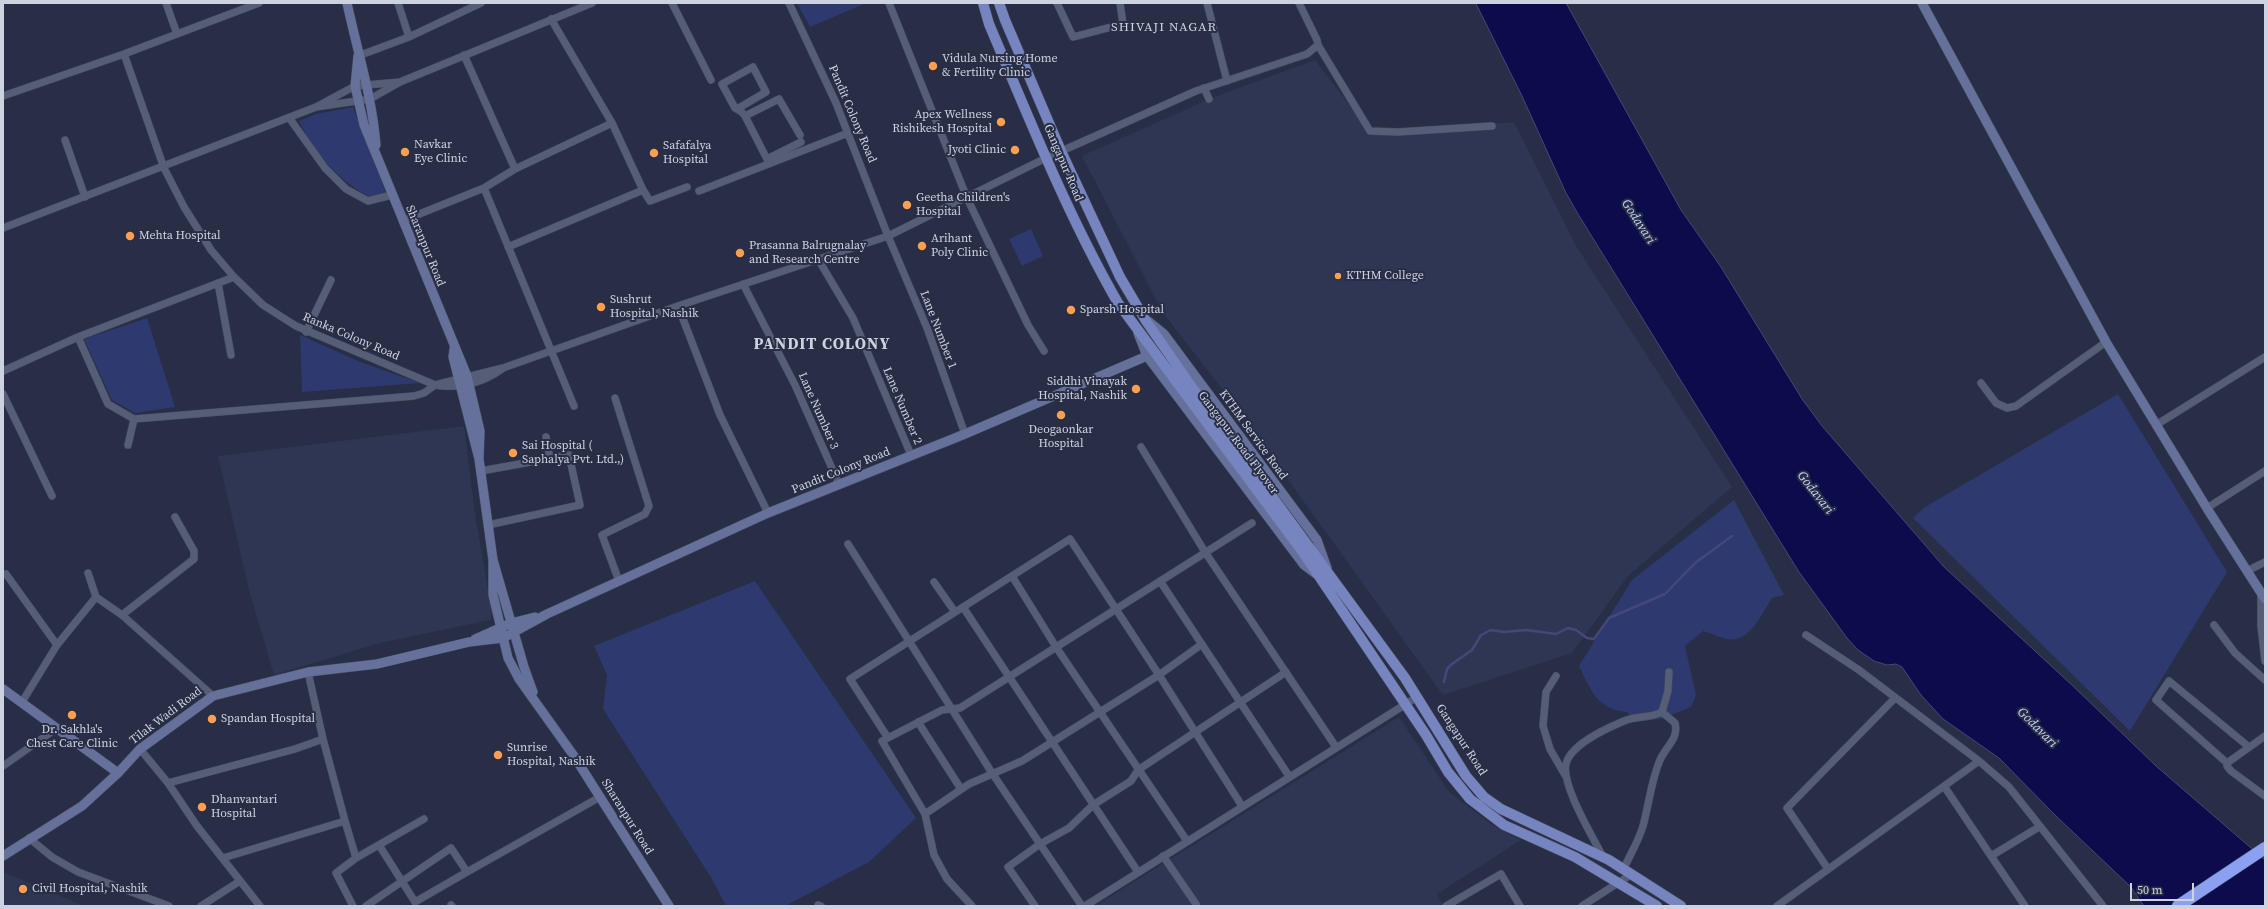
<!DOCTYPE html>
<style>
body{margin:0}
#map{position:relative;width:2268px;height:909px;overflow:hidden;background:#282e45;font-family:"Source Serif 4",serif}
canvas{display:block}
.frame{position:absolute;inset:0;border:4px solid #cdd2e1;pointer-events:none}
.scale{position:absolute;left:2130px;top:883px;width:64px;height:18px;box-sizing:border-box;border:2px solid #cdd2e1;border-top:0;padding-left:5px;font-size:12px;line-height:14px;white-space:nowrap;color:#cdd2e1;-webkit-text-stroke:3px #282e45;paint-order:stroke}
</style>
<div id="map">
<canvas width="2268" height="909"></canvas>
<div class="frame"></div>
<div class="scale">50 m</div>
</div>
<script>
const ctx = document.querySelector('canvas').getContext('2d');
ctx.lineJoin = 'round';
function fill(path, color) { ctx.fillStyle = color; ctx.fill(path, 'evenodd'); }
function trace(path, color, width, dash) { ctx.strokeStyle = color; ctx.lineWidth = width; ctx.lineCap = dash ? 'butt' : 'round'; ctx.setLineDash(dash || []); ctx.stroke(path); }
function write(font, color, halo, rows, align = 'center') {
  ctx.font = font + ' "Source Serif 4",serif'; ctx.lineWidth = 4; ctx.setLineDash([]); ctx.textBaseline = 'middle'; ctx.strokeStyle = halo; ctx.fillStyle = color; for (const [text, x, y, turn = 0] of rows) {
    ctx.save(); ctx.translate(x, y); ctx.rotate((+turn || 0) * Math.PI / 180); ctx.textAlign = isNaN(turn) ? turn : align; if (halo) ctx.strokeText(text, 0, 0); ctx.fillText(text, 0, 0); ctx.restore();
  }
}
fill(new Path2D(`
 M 1315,60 L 1372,135 L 1514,122 L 1576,246 L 1732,487 L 1628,576 L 1572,653 L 1443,695 L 1230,399 L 1163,313 L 1082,156 L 1209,99 Z
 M 464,426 L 475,514 L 492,613 L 490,620 L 380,643 L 274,675 L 249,590 L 218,456 Z
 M 1399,717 L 1449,792 L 1491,824 L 1521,840 L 1437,894 L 1443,906 L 1095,906 Z
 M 3,872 L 84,906 L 3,906 Z`), '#2f3653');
fill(new Path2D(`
 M 797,3 L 866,3 L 810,27 Z
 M 353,107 L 386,193 L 370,197 C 338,181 314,152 299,121 L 316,114 Z
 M 1031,229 L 1043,256 L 1022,266 L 1009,239 Z
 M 147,318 L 175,407 L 135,413 L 112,400 L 84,339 Z
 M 300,335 L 358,361 L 420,383 L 302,392 Z
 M 2118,394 L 2227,572 L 2130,731 L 1913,518 L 1925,507 Z
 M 1734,500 L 1784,595 L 1772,598 C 1762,613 1750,644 1726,639 C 1718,637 1711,633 1703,631 L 1685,646 L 1696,695 L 1691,707 L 1661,719 L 1635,722 L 1627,712 C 1596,709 1591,690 1579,666 L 1632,580 Z
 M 755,581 L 916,818 L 869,862 L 785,906 L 726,906 L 712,879 L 603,709 L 607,675 L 594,646 Z`), '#2e396f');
const water = new Path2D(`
 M 1476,3 L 1566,3 L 1681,210 L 1721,267 L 1802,399 L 1822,426 L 1944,567 L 2074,687 L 2156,766 L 2265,860 L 2265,906 L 2144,906 L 2131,887 L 2056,816 L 1999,758 L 1943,719 L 1921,695 L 1902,667 L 1896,664 L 1887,665 L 1874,661 L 1858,650 L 1847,638 L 1799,572 L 1578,214 L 1566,193 L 1522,96 Z`);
fill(water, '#0c0b4c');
trace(water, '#464779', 1);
trace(new Path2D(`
 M 1444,682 L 1447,669 L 1452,664 L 1472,650 L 1481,635 L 1491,630 L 1504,632 L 1526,630 L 1556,634 L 1568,628 L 1576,630 L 1587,638 L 1594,639 L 1609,618 L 1665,594 L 1695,563 L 1732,536`), '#464779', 2.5);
const street = new Path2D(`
 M 166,3 L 177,34
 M 398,3 L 409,37 L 481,3
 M 672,3 L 711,80
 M 789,3 L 836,103 L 888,236 L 927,328 L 965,434
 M 889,3 L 967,198 L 1028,325 L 1044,351
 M 1057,3 L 1073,37 L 1123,24 L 1120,3
 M 1207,3 L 1227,81
 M 551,19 L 612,123
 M 1318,45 L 1370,131 L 1398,132 L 1492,126
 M 124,54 L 164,168 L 184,207 L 211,250 L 234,277 L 263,305 L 296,326 L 435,385 C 458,389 483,383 502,369
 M 464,55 L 515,169
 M 358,56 L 409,37
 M 400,82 L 355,86 L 316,107 L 370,99 L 400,82 L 592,3
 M 1204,88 L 1209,99
 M 3,96 L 124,54 L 259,3
 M 737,109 L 766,92 L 753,67 L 722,84 L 735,108 C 740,111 742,111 745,116 L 769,163
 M 745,116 L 779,99 L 800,135
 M 290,119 L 325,168 L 346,189 L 368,201 L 392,195
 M 65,140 L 85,197
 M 767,159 L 801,142
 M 484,188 L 574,406
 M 643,190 L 650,201 L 687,187
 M 699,191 L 848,133
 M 402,221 L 484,188 L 515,169 L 612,123 L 643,190 L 508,247
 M 3,228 L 316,107
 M 818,259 L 853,318 L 911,455
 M 234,277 L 78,337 L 108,404 L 134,419 L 414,396 L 424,393 L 435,385 L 503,368 L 678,306 L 888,236 L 1046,158 L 1196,91 L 1307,54 L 1318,45 L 1317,40 L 1299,3
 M 218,283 L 231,355
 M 743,284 L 795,385 L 839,484
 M 678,306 L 720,415 L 768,513
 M 306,332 L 331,280
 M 3,371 L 78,337
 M 1981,383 L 1996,403 L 2007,408 L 2016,406 L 2106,342
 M 3,394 L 52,496
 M 615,398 L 649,506 L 645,514 L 602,535 L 619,581
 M 2156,425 L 2265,357
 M 546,437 L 550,459
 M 128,445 L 134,419
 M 1141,447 L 1205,552 L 1336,747
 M 481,471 L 569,455 L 580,505 L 488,525
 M 2207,508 L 2265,471
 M 848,544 L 992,773 L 1082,906
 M 2247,571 L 2265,562
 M 88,573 L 96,597 L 122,615 L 194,559 L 194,551 L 175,517
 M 6,574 L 57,645 L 22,702
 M 1012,576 L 1056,647 L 1187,841
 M 1160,581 L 1289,776
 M 934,582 L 955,612
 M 2261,593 L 2261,626 L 2265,661
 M 963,607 L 1138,872
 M 122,615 L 213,696
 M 2214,625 L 2235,653 L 2265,680
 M 1806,635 L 1859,670 L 1979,761
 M 57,645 L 96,597
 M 1556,676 L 1546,692 L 1543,726 L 1550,749 L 1565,775
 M 918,722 L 961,789
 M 2265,736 L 2227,763 L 2227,766 L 2231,771 L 2265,796
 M 888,738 L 850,679 L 1070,539 L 1159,675 L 1202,644
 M 140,749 L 168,783 L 197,826 L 260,906
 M 2227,763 L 2156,700 L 2169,681 L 2249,747
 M 3,766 L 57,728
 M 168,783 L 295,749 L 323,739
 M 1944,786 L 1991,856 L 2039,827
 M 925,814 L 969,784 L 1022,761 L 1159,675 L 1242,806
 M 345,821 L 356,858
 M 29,838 L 52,857 L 78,872 L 169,906
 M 1163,856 L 1196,904
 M 1991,856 L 2025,906
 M 1603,857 C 1593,837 1561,785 1566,764 C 1570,745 1607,728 1624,721 C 1637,715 1649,719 1662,712 L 1668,691 L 1669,672
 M 223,858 L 345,821 L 323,739 L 308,672
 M 1624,868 C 1630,855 1639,840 1643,826 C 1649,804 1651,781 1660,760 C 1666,746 1679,739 1675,723 L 1662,712
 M 1828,869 L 1787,808 L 1895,698
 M 467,872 L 600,797
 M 451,905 L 452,906
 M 818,905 L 821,906
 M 201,906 L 240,881
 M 353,906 L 336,873 L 356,858 L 424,819
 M 366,906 L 451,848 L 467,872 L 415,902 L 379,845
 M 972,906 L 947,879 L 934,855 L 925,814 L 882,741 L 942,710 L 960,708 L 1252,523
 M 1035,906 L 1008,867 L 1040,844 L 1069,828 L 1093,805 L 1131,781 L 1138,770 L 1286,672
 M 1085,906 L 1417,697
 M 1446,906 L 1501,874 L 1520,906
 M 1582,906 L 1632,874
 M 1777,906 L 1979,761 L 2009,787 L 2103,906`);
const secondary = new Path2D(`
 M 347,3 C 357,50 372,96 376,145
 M 1922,3 L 2106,342 L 2208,510 L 2265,599
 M 358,56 L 355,86 L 364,125 L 467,376 L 480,431 L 479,459
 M 1148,321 L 1164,334 L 1317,540 L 1327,568
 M 1138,333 L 1147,356 L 1304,565 L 1316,574
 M 454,349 L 453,357 L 479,459 L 493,560 L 524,667 L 533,692
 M 493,560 L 493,595 L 508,658 L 519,679 L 574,756 L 669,906
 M 475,639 L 511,623 L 535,617
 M 3,689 L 118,773
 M 3,856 L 82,806 L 118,773 L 140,749 L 213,696 L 308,672 L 377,664 L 469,642 L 503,638 L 547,614 L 768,513 L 965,434 L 1147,356`);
const primary = new Path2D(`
 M 983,3 L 989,24 C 1029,118 1067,214 1118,303 L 1302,551 L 1426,735 L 1448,772 L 1470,799 L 1504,825 L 1575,857 L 1657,906
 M 999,3 L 1005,20 L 1061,151 L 1120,277 L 1146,321 L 1189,383 L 1405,678 L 1466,776 L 1484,797 L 1501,809 L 1609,860 L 1681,906`);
const highway = new Path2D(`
 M 2178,906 L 2265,848`);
trace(street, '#464b5e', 8);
trace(secondary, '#464b5e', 10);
trace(primary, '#464b5e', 11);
trace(highway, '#464b5e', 13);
trace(street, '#565d77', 7);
trace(secondary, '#66719b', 9);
trace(primary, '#7685c0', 10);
trace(highway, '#8ba0f0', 12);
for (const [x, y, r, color] of [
 [933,66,5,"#fb9e50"],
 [1001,122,5,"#fb9e50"],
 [1015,150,5,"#fb9e50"],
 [405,152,5,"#fb9e50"],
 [654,153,5,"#fb9e50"],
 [907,205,5,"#fb9e50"],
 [130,236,5,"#fb9e50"],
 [922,246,5,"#fb9e50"],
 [740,253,5,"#fb9e50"],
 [1338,276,4,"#fb9e50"],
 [601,307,5,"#fb9e50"],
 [1071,310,5,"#fb9e50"],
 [1136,389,5,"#fb9e50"],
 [1061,415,5,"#fb9e50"],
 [513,453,5,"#fb9e50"],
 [72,715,5,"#fb9e50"],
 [212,719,5,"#fb9e50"],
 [498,755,5,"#fb9e50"],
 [202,807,5,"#fb9e50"],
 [23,889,5,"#fb9e50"]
]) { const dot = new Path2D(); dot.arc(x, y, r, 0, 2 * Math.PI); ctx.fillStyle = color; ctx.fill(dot); trace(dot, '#282e45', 1.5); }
write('12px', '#cdd2e1', '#282e45', [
 ["Vidula Nursing Home",942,59],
 ["& Fertility Clinic",942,73],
 ["Apex Wellness",992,115,"right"],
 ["Rishikesh Hospital",992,129,"right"],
 ["Navkar",414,145],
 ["Eye Clinic",414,159],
 ["Safafalya",663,146],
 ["Hospital",663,160],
 ["Jyoti Clinic",1006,150,"right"],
 ["Geetha Children's",916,198],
 ["Hospital",916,212],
 ["Mehta Hospital",139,236],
 ["Arihant",931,239],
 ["Poly Clinic",931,253],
 ["Prasanna Balrugnalay",749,246],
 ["and Research Centre",749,260],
 ["KTHM College",1346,276],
 ["Sushrut",610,300],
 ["Hospital, Nashik",610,314],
 ["Sparsh Hospital",1080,310],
 ["Siddhi Vinayak",1127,382,"right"],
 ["Hospital, Nashik",1127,396,"right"],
 ["Deogaonkar",1061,430,"center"],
 ["Hospital",1061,444,"center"],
 ["Sai Hospital (",522,446],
 ["Saphalya Pvt. Ltd.,)",522,460],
 ["Spandan Hospital",221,719],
 ["Dr. Sakhla's",72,730,"center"],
 ["Chest Care Clinic",72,744,"center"],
 ["Sunrise",507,748],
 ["Hospital, Nashik",507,762],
 ["Dhanvantari",211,800],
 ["Hospital",211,814],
 ["Civil Hospital, Nashik",32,889]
], 'left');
write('12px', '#cdd2e1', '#282e45', [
 ["Pandit Colony Road",852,114,67],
 ["Gangapur Road",1063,163,67],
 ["Sharanpur Road",425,246,68],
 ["Lane Number 1",938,330,69],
 ["Ranka Colony Road",351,337,23],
 ["Lane Number 2",902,406,67],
 ["Lane Number 3",818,411,66],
 ["KTHM Service Road",1253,435,54],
 ["Gangapur Road Flyover",1238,443,53],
 ["Pandit Colony Road",841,471,-22],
 ["Tilak Wadi Road",166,716,-37],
 ["Gangapur Road",1461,740,57],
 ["Sharanpur Road",627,817,58]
]);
ctx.letterSpacing = '1px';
write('13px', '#cdd2e1', '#282e45', [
 ["SHIVAJI NAGAR",1164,28]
]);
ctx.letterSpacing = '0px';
write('italic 13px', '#c6d2fa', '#282e45', [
 ["Godavari",1638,222,57],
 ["Godavari",1815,493,52],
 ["Godavari",2037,728,45]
]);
ctx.letterSpacing = '1px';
write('bold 16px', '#cdd2e1', '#282e45', [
 ["PANDIT COLONY",822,345]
]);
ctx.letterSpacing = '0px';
</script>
